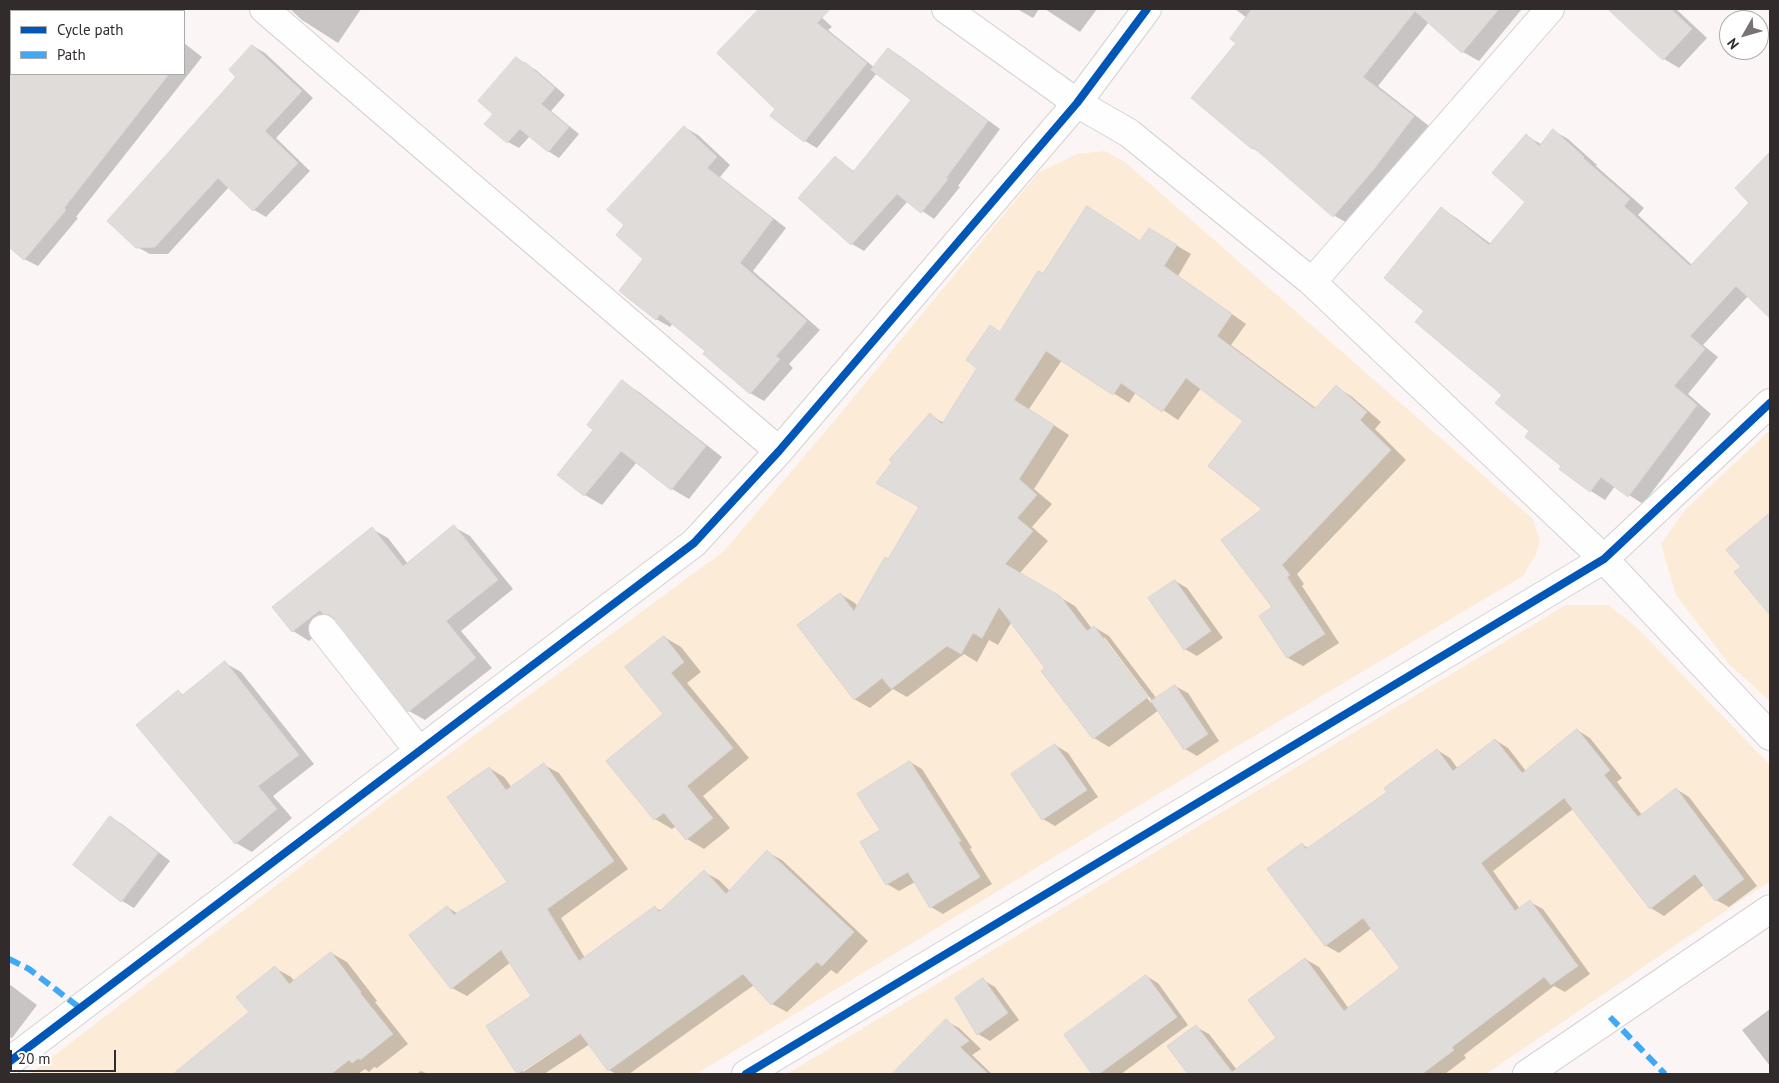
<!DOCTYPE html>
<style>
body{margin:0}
#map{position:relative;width:1779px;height:1083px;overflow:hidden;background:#fbf6f5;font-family:"PT Sans",sans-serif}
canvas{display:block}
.frame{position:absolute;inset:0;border:10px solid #312c2b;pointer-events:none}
.legend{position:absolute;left:10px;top:10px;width:175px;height:65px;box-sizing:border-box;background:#fff;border:1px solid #adabaa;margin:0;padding:6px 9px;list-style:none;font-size:15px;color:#312c2b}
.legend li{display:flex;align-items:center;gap:10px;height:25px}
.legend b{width:25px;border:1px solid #adabaa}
.north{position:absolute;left:1719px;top:10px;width:50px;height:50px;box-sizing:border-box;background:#fff;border:1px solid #adabaa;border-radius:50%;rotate:232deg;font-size:14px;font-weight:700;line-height:20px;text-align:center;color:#312c2b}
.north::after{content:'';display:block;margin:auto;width:18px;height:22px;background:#787372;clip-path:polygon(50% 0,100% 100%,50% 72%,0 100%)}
.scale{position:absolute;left:10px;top:1050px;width:106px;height:22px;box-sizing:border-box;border:2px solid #312c2b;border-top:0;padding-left:6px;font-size:15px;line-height:18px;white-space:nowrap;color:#312c2b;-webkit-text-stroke:4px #fff;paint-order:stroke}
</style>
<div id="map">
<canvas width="1779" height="1083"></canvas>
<div class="frame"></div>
<ul class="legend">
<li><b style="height:6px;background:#0057b8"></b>Cycle path</li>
<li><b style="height:6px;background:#3fa9f5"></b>Path</li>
</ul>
<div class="north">N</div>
<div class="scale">20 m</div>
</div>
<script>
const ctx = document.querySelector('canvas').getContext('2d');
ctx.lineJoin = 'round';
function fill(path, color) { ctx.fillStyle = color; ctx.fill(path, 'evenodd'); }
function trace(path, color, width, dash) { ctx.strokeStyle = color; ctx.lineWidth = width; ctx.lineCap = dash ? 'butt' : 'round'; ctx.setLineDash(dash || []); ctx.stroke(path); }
fill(new Path2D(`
 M 1105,151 L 1125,162 L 1533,519 L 1540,541 L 1536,554 L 1523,576 L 1224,754 L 696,1074 L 30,1074 L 398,792 L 724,551 L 840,414 L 1038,173 L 1077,154 Z
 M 1770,430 L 1770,701 L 1730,665 L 1676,595 L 1661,544 L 1685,510 Z
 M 1566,605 L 1608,605 L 1637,628 L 1770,765 L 1770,882 L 1755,891 L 1486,1074 L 787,1074 Z`), '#fcebd6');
fill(new Path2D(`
 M 38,9 L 158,9 L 156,11 L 36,11 Z
 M 290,9 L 361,9 L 338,43 L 302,20 Z
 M 761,9 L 813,9 L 832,27 L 828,30 L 875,68 L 888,49 L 900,56 L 1000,129 L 958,186 L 960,187 L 934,219 L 908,201 L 864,251 L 852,244 L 800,197 L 835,158 L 855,172 L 913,99 L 877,73 L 817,148 L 805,141 L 772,116 L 777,109 L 719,53 Z
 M 1017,9 L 1039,9 L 1033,18 Z
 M 1045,9 L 1097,9 L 1080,32 Z
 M 1235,9 L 1326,9 L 1260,100 L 1277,114 L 1367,9 L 1522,9 L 1479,61 L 1463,52 L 1429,22 L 1378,86 L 1429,126 L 1389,178 L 1349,224 L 1333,215 L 1263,154 L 1252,148 L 1192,98 L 1238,43 L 1247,18 Z
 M 1610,9 L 1676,9 L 1707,38 L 1679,68 L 1664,59 Z
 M 11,42 L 11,74 L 184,74 L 184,43 L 202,57 L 76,217 L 78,218 L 38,266 L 24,259 L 9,245 L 9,45 Z
 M 253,46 L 265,53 L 313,98 L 276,138 L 310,171 L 266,217 L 254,210 L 229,187 L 168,254 L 150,254 L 137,247 L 238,77 Z
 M 516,58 L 536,70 L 565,95 L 551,111 L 579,134 L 559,158 L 548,151 L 530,136 L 519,148 L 508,142 L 486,124 L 495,113 Z
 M 684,127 L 698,135 L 730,165 L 720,177 L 786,228 L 753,271 L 820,330 L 789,364 L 793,368 L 764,401 L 750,393 L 707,351 L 673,323 L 670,327 L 656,319 L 645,259 L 626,225 Z
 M 1554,131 L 1568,139 L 1597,165 L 1596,166 L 1644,208 L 1638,215 L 1692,265 L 1751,203 L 1736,188 L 1770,154 L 1770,317 L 1748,296 L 1703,345 L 1718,357 L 1688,394 L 1711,414 L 1643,504 L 1615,486 L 1605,500 L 1591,491 L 1561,469 L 1563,466 L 1531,431 L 1504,395 L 1426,311 L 1441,209 L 1455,217 L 1491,244 L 1527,202 L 1526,136 L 1541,144 Z
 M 1087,207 L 1141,242 L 1149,229 L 1191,254 L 1178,276 L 1246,324 L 1231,345 L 1317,409 L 1336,387 L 1351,396 L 1381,422 L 1375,429 L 1406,460 L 1297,574 L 1304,584 L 1302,586 L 1339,643 L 1303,666 L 1288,658 L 1261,616 L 1274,608 L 1264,509 L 1245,421 L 1201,388 L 1178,420 L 1136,392 L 1129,403 L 1062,360 L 1029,409 L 1069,435 L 1034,489 L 1052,504 L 1032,527 L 1048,541 L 1019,574 L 1075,606 L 1092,629 L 1094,627 L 1109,636 L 1157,699 L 1175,686 L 1188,693 L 1219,741 L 1197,756 L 1185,749 L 1159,710 L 1109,747 L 1094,738 L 1047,668 L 1012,621 L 998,645 L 989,640 L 977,662 L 964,654 L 907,697 L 893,689 L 870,708 L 854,699 L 840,594 L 855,603 L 858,607 L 889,561 L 921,507 L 930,415 L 944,423 L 979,367 L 990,326 L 1001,333 L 1043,275 ZM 1102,638 L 1105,638 L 1153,702 L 1151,703 Z
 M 622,382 L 639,392 L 722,457 L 689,499 L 672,489 L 637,462 L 602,505 L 585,495 L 559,474 L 595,430 Z
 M 1770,514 L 1770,613 L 1736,572 L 1742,567 L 1728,550 Z
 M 454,527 L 470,536 L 513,589 L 461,631 L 492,668 L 425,720 L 409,711 L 338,621 L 335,619 L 309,641 L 293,631 L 372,529 L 388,538 L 408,564 Z
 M 1175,581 L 1187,588 L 1223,638 L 1197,656 L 1185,649 Z
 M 664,637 L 681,647 L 701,672 L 687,683 L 749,758 L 703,796 L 730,828 L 704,849 L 687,839 L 676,826 L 672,829 L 655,819 L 608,762 L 665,714 Z
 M 225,663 L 241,672 L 314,764 L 273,796 L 292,818 L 252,852 L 236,843 L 178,692 L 184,695 Z
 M 1577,730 L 1590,738 L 1622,778 L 1617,782 L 1642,815 L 1676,789 L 1689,797 L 1757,886 L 1729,907 L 1716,900 L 1705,884 L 1664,916 L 1651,908 L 1573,809 L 1493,871 L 1520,909 L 1530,902 L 1543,909 L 1590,974 L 1565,992 L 1554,986 L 1464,1055 L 1466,1058 L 1445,1074 L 1190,1074 L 1169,1047 L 1196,1027 L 1209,1034 L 1237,1070 L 1278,1038 L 1305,959 L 1319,967 L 1349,1009 L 1402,968 L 1372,928 L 1339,953 L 1325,945 L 1302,844 L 1309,849 L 1389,792 L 1437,750 L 1450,758 L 1458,769 L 1495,740 L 1508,748 L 1526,771 Z
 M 1055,745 L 1068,753 L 1098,797 L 1055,826 L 1043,819 Z
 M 910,762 L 922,769 L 972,848 L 970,849 L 992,884 L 943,914 L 931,907 L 915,882 L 899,891 L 887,884 L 882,830 Z
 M 544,765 L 559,773 L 628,869 L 561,918 L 585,958 L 655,908 L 662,911 L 704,872 L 719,880 L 730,891 L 767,852 L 782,860 L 868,941 L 837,974 L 831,970 L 787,1012 L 772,1004 L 754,985 L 629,1074 L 616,1074 L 609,1070 L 590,1044 L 544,1074 L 520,1074 L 518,1073 L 533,997 L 511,962 L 467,996 L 452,988 L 447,907 L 458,914 L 509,882 L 489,768 L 504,777 L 512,788 ZM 585,1028 L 586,1030 L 523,1072 L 523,1069 Z
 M 110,817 L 122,824 L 170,861 L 134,908 L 122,901 Z
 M 331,953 L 347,962 L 377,1001 L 375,1002 L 408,1044 L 377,1068 L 374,1067 L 369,1072 L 365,1069 L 358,1074 L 175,1074 L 250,1013 L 275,968 L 291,977 L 295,982 Z
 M 1146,976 L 1158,983 L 1188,1025 L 1121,1074 L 1094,1074 L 1065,1036 Z
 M 983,980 L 995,987 L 1019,1020 L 990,1041 L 978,1034 Z
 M 9,984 L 37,1005 L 12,1038 L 9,1037 Z
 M 1770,1009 L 1770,1066 L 1742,1030 Z
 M 946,1021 L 959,1028 L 981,1049 L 972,1055 L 992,1074 L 900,1074 L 905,1070 Z
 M 421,1071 L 428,1074 L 416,1074 Z`), '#0003');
const building = new Path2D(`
 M 759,9 L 830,9 L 817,23 L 867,63 L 804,142 L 770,116 L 775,109 L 717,53 Z
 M 1252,9 L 1499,9 L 1462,53 L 1415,11 L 1363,77 L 1414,116 L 1374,169 L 1333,217 L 1253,147 L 1252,149 L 1191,98 L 1236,43 L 1230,39 Z
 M 1608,9 L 1671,9 L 1692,29 L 1663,60 Z
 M 252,45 L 302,91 L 265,131 L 298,163 L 253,211 L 218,178 L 155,247 L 136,248 L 107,221 L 236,77 L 229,70 Z
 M 888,48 L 988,121 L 946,178 L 948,179 L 921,213 L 897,194 L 851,245 L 798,198 L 835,156 L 853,172 L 911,100 L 871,70 Z
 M 516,57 L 524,63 L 525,62 L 555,88 L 541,104 L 569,127 L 548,152 L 520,129 L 507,143 L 484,124 L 493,114 L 478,101 Z
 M 9,74 L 169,74 L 64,208 L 66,210 L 24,260 L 9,247 Z
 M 684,126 L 717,157 L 707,168 L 773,219 L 740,263 L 807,321 L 776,356 L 780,359 L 750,394 L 703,354 L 705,351 L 660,314 L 656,320 L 619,291 L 643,259 L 616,235 L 624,225 L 607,210 Z
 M 1553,129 L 1584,157 L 1583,158 L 1630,199 L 1624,206 L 1690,266 L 1749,203 L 1735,188 L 1770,152 L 1770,318 L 1736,286 L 1690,336 L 1705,349 L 1674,386 L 1697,405 L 1628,497 L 1601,477 L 1590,492 L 1559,469 L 1561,466 L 1525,437 L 1529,431 L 1495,403 L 1502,395 L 1415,322 L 1424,311 L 1384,278 L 1441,207 L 1489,245 L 1525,202 L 1492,173 L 1526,134 L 1539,146 Z
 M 1087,206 L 1140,241 L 1149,228 L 1177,245 L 1164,266 L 1232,314 L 1217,336 L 1315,409 L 1336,385 L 1367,412 L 1360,420 L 1391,450 L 1282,565 L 1290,575 L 1287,577 L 1325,634 L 1287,658 L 1259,616 L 1272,607 L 1221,540 L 1262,509 L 1208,466 L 1243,421 L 1186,378 L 1162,412 L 1121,383 L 1113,395 L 1046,351 L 1014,400 L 1054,425 L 1019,479 L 1037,495 L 1017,518 L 1033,531 L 1005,564 L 1060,596 L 1087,631 L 1094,626 L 1148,697 L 1093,739 L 1041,671 L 1045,668 L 999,607 L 982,638 L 973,633 L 961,654 L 947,646 L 891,689 L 882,678 L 854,700 L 797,625 L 840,593 L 854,611 L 885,557 L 888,559 L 919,507 L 876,483 L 892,462 L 889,460 L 930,413 L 942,424 L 977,368 L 966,360 L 990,325 L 1000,332 L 1038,271 L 1043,273 Z
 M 622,380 L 706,446 L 671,490 L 621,451 L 584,496 L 557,475 L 593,430 L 587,425 Z
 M 1770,513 L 1770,615 L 1734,572 L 1741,567 L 1726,550 Z
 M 454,525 L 498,580 L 446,621 L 476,658 L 408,712 L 335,619 L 329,615 L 323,614 L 320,610 L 292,632 L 272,607 L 372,527 L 403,566 Z
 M 1175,580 L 1211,631 L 1184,650 L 1148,598 Z
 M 664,636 L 684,662 L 671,673 L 733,748 L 687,786 L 713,818 L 686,840 L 664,813 L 654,820 L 606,761 L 663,714 L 625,667 Z
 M 225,661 L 299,755 L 258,786 L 277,809 L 235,844 L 136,725 L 178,690 L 182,695 Z
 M 1175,685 L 1208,734 L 1184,750 L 1151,701 Z
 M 1577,729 L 1610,770 L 1604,775 L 1638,817 L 1676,788 L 1744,879 L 1715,901 L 1695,874 L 1650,909 L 1564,798 L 1481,863 L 1515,911 L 1530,900 L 1578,966 L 1551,985 L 1544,977 L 1452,1047 L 1454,1050 L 1422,1074 L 1188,1074 L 1167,1046 L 1196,1025 L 1232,1072 L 1276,1038 L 1248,1000 L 1305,958 L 1344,1011 L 1400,968 L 1363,918 L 1325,946 L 1267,869 L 1302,843 L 1306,849 L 1387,792 L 1384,788 L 1437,749 L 1453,771 L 1495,739 L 1522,773 Z
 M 1055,744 L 1087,790 L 1042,820 L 1011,774 Z
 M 910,761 L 961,841 L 958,842 L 980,877 L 930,908 L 908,872 L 886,885 L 860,842 L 880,830 L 857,794 Z
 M 544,763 L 614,861 L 547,909 L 579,961 L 655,906 L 659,912 L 704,870 L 726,894 L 767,850 L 854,932 L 822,966 L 817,962 L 771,1005 L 743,974 L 608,1071 L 580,1033 L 517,1074 L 486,1026 L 531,996 L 501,950 L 451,989 L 409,935 L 447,906 L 454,915 L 507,882 L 447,797 L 489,767 L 506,790 Z
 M 110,816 L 158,853 L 121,902 L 73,865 Z
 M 331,952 L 361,992 L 360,993 L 393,1034 L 360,1060 L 359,1058 L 352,1063 L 349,1060 L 331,1074 L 173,1074 L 249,1012 L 236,997 L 275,966 L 289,984 Z
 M 1146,975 L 1177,1017 L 1099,1074 L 1092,1074 L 1064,1035 Z
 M 983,978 L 1008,1013 L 977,1035 L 955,998 Z
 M 946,1019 L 969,1041 L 960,1047 L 988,1074 L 892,1074 Z`);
fill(building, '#e0dcda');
trace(building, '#dad6d5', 1);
const minor = new Path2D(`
 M 264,9 L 779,451
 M 946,9 L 1077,103 L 1129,133 L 1312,282 L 1604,559 L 1770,736
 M 1312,282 L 1550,9
 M 323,629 L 419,751
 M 9,1062 L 694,543 L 779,451 L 1077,103 L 1147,9
 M 746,1074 L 1604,559 L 1770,403
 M 1527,1074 L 1770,909`);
trace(minor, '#d6d1d0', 30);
trace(minor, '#fefefe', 28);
trace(new Path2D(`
 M 9,959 L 29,969 L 80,1008
 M 1610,1017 L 1665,1074`), '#3fa9f5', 6, [12, 6]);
trace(new Path2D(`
 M 9,1062 L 694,543 L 779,451 L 1077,103 L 1147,9
 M 746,1074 L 1604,559 L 1770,403`), '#0057b8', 8);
</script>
